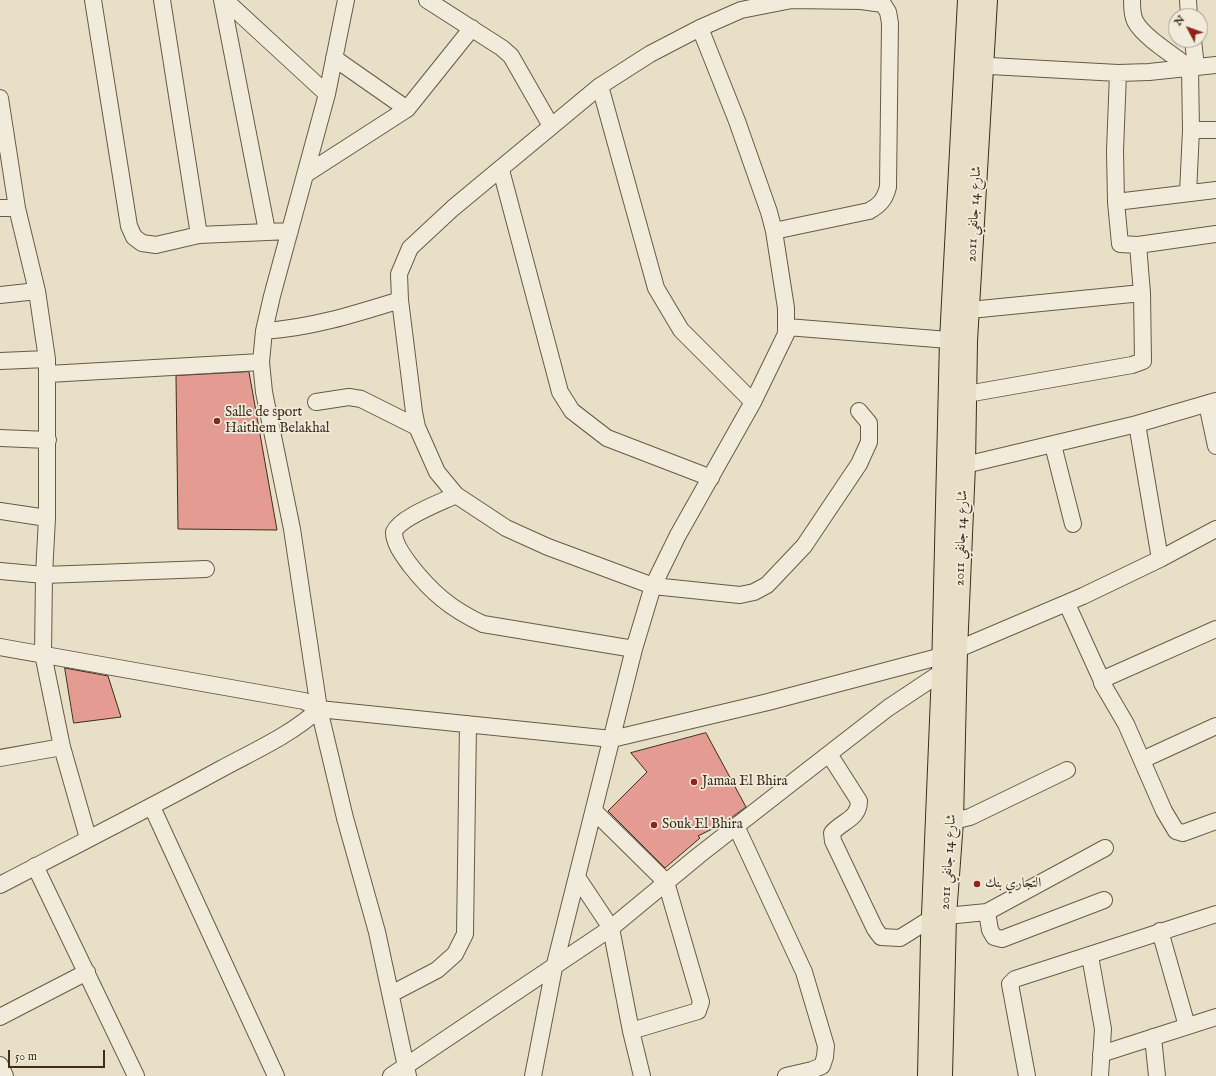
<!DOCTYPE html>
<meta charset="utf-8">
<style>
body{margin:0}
#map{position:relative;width:1216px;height:1076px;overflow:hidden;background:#e8e0c6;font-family:"IM FELL English",serif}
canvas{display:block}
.north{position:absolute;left:1168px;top:8px;width:40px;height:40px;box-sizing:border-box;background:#f0ebda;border:1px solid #a89f8e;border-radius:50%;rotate:311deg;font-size:11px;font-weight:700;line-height:16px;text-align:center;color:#3d2d1d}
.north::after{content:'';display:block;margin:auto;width:14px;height:18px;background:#8f2418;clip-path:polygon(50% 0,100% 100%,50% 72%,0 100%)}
.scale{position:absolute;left:8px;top:1050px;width:97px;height:18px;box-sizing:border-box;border:2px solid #3d2d1d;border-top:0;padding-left:5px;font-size:12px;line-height:14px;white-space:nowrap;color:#3d2d1d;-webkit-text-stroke:3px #f0ebda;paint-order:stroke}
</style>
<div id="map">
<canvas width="1216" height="1076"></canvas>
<div class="north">N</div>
<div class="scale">50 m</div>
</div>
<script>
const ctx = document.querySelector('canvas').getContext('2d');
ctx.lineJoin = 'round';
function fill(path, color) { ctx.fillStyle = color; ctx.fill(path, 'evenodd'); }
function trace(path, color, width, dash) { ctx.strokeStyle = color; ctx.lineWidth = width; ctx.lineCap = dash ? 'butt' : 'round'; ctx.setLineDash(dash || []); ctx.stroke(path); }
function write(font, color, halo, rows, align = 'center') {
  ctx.font = font + ' "IM FELL English",Amiri,serif'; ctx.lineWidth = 3.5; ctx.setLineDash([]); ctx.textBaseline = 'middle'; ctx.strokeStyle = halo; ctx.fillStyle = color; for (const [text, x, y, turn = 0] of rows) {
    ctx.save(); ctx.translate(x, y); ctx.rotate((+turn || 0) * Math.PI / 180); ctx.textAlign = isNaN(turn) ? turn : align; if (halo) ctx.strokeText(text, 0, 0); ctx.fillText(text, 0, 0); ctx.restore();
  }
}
const building = new Path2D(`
 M 249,372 L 277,530 L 178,529 L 176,376 Z
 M 65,668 L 108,676 L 121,717 L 74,723 Z
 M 706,733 L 746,807 L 724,823 L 698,836 L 700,838 L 665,868 L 608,811 L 647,772 L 631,753 Z`);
fill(building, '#e49b92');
trace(building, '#3d2d1d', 1);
const minor = new Path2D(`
 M 93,0 L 129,226 L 134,237 L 142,243 L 156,245 L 199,235 L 290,231
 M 162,0 L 199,235
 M 222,0 L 267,231
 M 225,0 L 327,94
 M 346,0 L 327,94 L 272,296 L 264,331 L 261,362 L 264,392 L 292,529 L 319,709 L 345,818 L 377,932 L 408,1076
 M 427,0 L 502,48 L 511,56 L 551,126
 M 1132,0 C 1132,7 1132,15 1135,21 C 1144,38 1175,56 1190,68 L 1191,130 L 1188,193
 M 1188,0 L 1189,16
 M 1193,40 L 1196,67
 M 334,58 L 407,109
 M 972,65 L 1118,73 L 1149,72 L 1216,65
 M 1118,73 L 1115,151 L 1116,202 L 1120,244 L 1138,245 L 1216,234
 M 600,86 L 656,288 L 681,330 L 753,402
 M 0,98 L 17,208 L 37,291 L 47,359 L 47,518 L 44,575 L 43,654 L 62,747 L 88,838
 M 1191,130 L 1216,130
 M 501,170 L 560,392 L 572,411 L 607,438 L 711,478
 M 306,174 L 407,109 L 472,28
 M 1116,202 L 1216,190
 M 0,208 L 17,208
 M 774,231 L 869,211 C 880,205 885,199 888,187 L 890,23 L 888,12 L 883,4 L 861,1 L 792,0 L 741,10 L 700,28 L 650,54 L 600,86 L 453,208 L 410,248 L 399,274 L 400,300 L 414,412 L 417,427 L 437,472 L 456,495 L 506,528 L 548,547 L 653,586 L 740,595 L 754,592 L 767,585 L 804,546 L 859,464 L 869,442 L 869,423 L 859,411
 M 0,295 L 37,291
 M 970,310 L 1142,293
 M 787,327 L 961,341
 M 264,331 C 311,328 355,314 400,300
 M 0,361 L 47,359
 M 48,374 L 261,362
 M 967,394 L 1132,365 L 1143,361 L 1142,293 L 1138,245
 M 316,402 L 349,397 L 361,399 L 417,427
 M 1207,404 L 1216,446
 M 1137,424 L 1160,559
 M 0,438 L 48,440
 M 1053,445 L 1073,524
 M 965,465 L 1137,424 L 1216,401
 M 456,495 C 442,502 400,517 394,532 C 394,544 403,555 410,565 C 432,593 451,609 483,624 L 634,649
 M 0,511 L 47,518
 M 0,571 L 44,575 L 206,569
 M 1067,604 L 1102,681
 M 1216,629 L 1108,677 L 1102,683 L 1126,724 L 1164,811 L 1176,831 L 1183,833 L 1216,821
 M 0,647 L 304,701 L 319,709 L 612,739 L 768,702 L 942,656 L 1083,596 L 1160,559 L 1216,529
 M 829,754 L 859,801 C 859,819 842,821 832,833 L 833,841 L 875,929 L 881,937 L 900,938 L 932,918
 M 0,758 L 62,747
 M 1142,760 L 1216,726
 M 152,807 L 276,1076
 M 594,811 L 666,882 L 701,1002 L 698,1011 L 631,1031
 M 953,821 L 970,817 L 1067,770
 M 736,826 L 804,972 L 826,1046 L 825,1057 L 822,1066 L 812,1070 L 786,1076
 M 35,866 L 136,1076
 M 577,877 L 611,928 L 631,1031 L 642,1076
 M 0,885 C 74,846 148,809 221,769 C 254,751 291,735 319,709
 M 987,912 L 990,930 L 994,937 L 1002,939 L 1104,900
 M 946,916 L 987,912 L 1105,848
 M 1160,931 L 1187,1026
 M 1090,956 L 1103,1029 L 1100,1076
 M 391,994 L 437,970 L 455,954 L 465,934 L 468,724
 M 0,1017 L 87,972
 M 1153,1037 L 1157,1076
 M 1101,1054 L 1216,1017
 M 0,1065 L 5,1076
 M 391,1076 L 611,928 L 698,856 L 794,781 L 888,708 L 942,672
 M 533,1076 L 554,968 L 634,649 L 653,586 L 678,535 L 753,402 L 786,334 L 786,308 L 774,231 L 769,212 L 737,121 L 700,28
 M 1027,1076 L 1010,984 L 1015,979 L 1216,914`);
const major = new Path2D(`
 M 928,1076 L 931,939 L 942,672 L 950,340 L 968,0
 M 942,1076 L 946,916 L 953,821 L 957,651 L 965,465 L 967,341 L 987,0`);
trace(minor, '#685a47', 18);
trace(major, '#3d2d1d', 22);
trace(minor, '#f0ebda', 16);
trace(major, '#e8e0c6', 20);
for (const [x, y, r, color] of [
 [217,421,4,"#8f2418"],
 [694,782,4,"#8f2418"],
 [654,825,4,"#8f2418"],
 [977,884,4,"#8f2418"]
]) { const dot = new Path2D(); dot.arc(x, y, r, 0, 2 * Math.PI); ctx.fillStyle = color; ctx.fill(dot); trace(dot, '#f0ebda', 1.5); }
write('14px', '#3d2d1d', '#f0ebda', [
 ["شارع 14 جانفي 2011",975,214,-87],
 ["شارع 14 جانفي 2011",962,538,-88],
 ["شارع 14 جانفي 2011",949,862,-86]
]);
write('14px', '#3d2d1d', '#f0ebda', [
 ["Salle de sport",225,413],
 ["Haithem Belakhal",225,429],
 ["Jamaa El Bhira",702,782],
 ["Souk El Bhira",662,825],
 ["التجاري بنك",985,884]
], 'left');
</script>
